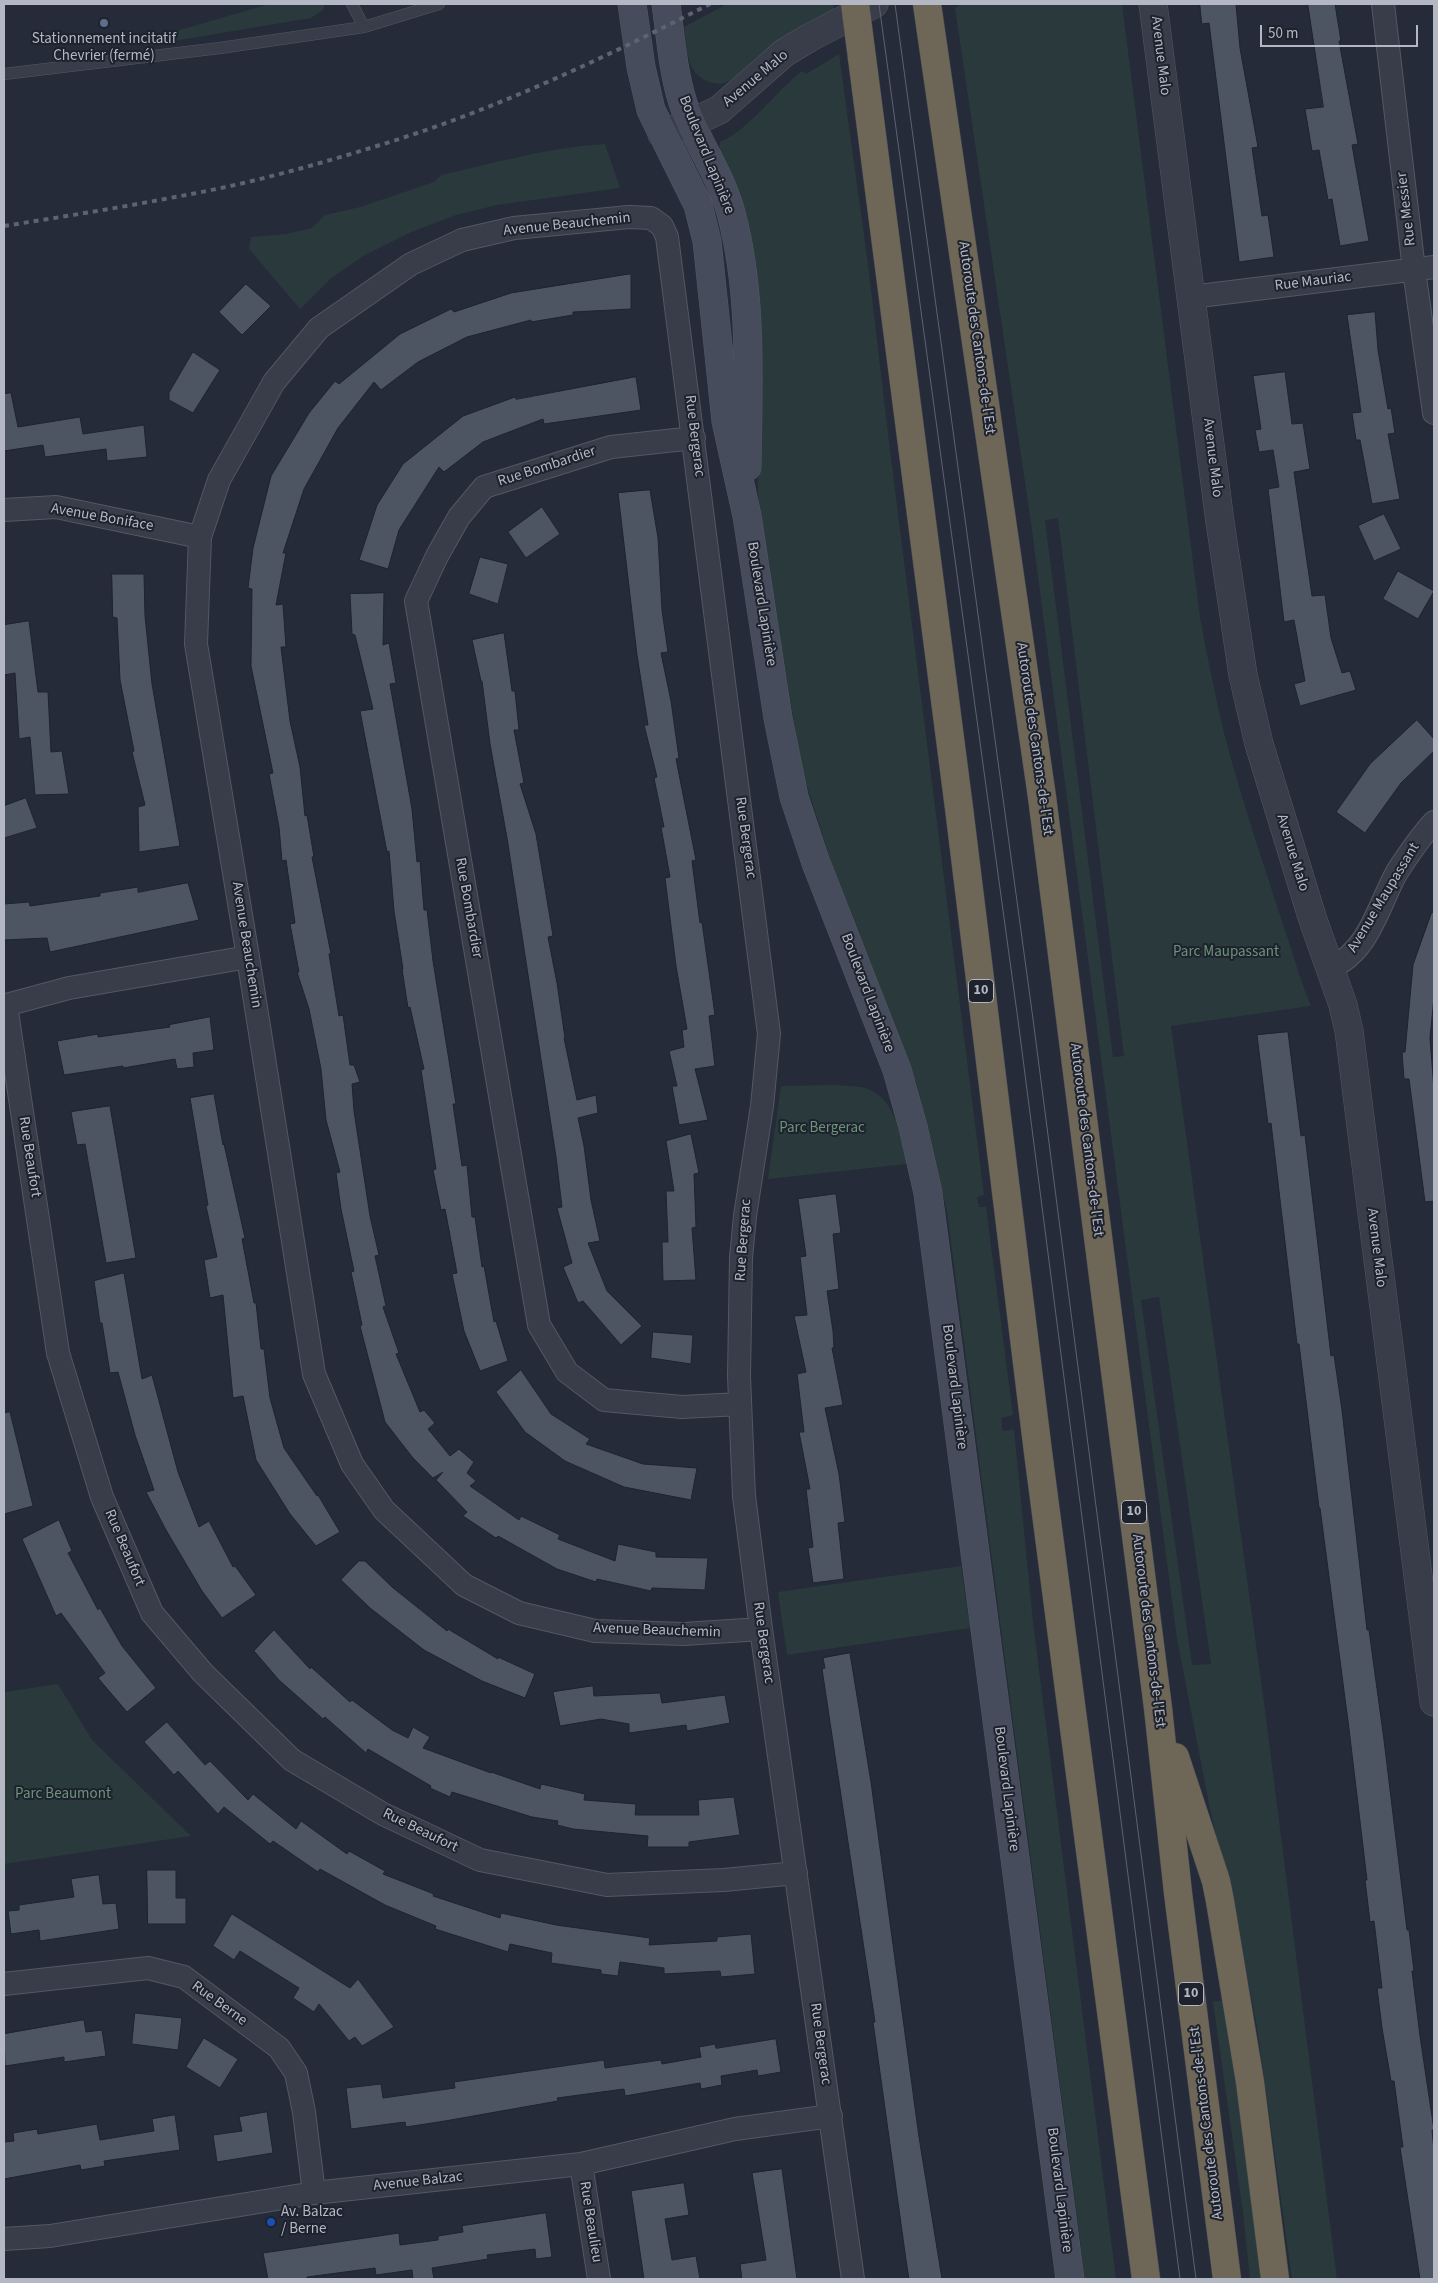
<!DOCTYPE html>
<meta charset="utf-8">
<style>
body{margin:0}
#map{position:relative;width:1438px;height:2283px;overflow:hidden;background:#252b38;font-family:"Source Sans 3",sans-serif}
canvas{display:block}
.frame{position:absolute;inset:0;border:5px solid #b3b8c4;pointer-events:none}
.scale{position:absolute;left:1260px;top:25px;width:158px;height:22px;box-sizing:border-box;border:2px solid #b3b8c4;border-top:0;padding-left:6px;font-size:15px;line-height:18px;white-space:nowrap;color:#b3b8c4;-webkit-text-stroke:4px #1d222d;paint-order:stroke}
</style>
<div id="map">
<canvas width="1438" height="2283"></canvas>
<div class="frame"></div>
<div class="scale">50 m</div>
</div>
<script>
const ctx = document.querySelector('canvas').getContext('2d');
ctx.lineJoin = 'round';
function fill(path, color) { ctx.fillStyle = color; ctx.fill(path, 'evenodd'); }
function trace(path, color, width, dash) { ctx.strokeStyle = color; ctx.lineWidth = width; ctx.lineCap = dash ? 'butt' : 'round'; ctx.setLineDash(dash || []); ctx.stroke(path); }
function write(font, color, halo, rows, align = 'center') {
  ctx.font = font + ' "Source Sans 3",sans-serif'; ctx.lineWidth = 4; ctx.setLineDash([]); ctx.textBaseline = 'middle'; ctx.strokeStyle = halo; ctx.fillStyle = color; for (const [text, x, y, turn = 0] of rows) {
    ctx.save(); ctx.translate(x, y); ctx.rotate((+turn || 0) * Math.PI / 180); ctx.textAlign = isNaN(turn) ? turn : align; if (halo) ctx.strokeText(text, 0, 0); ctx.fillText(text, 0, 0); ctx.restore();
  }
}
fill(new Path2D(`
 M 269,4 L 325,4 L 323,10 L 311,18 L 144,46 L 142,41 Z
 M 727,4 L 833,4 L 834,10 C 809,22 785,34 764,51 C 753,59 743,71 732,79 C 725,84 718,85 710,82 C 686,75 687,48 684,27 Z
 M 962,4 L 1122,4 L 1200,617 C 1207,656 1215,694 1224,733 C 1246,817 1276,900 1302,983 L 1311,1006 L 1171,1026 L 1265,1710 L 1337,2279 L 1292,2279 L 1257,2027 L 1241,1945 L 1210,1809 L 1177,1639 L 1031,523 L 955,8 ZM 1058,518 L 1124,1056 L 1113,1057 L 1045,520 ZM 1159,1297 L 1211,1664 L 1192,1665 L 1141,1300 Z
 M 839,54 L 868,264 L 890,450 L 984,1195 L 977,1197 L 979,1207 L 986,1207 L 1013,1415 L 1001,1418 L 1003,1431 L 1014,1429 L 1033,1622 L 1116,2279 L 1085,2279 L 947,1211 L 917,1085 L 836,877 L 802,770 L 759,511 L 758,490 L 762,332 L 758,307 L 719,149 L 720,142 C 749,130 776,91 802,71 L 806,74 Z
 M 605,144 L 620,188 L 497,205 L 456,215 L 409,233 L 363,256 L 330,279 L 300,309 L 249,249 L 251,237 L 286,234 L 312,228 L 325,215 L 360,207 L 434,182 L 441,175 C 495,163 549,147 605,144 Z
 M 837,1085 C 845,1086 853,1086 861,1087 C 896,1094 900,1136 907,1164 L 768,1179 L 781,1086 Z
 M 961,1566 L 970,1628 L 787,1655 L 778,1592 Z
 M 58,1684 L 92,1740 L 191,1836 L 4,1864 L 4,1692 Z
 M 1225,2000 L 1263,2279 L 1250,2279 L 1243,2213 L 1213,2002 Z`), '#29393c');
const building = new Path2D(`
 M 1200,4 L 1236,4 L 1240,48 L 1258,147 L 1252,148 L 1262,216 L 1268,215 L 1274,257 L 1239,262 L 1209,23 L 1202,24 Z
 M 1308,4 L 1335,4 L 1341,41 L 1339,41 L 1358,144 L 1352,145 L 1369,241 L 1340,246 L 1332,199 L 1328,200 L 1319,150 L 1312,151 L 1305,109 L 1323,107 Z
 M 631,274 L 631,309 L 573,312 L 573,315 L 531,322 L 531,320 L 467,337 L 418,362 L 381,390 L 374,382 L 338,428 L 304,489 L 283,553 L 286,553 L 276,605 L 283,604 L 286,647 L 281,647 L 290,721 L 300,767 L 305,816 L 307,815 L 314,857 L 312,857 L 331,954 L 329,954 L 339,1016 L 343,1015 L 350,1065 L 354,1065 L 360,1082 L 352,1084 L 354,1111 L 370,1216 L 379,1255 L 375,1256 L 386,1306 L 383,1307 L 399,1353 L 396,1354 L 420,1412 L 424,1410 L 435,1423 L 428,1429 L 450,1456 L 459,1449 L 474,1462 L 467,1473 L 476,1481 L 470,1486 L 519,1520 L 521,1516 L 560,1535 L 558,1539 L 615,1561 L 618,1544 L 656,1552 L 656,1557 L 708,1558 L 705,1590 L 652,1588 L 651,1591 L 597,1579 L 596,1582 L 557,1569 L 498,1536 L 496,1538 L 463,1516 L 467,1512 L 436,1480 L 443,1472 L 433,1478 L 413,1458 L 385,1422 L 360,1326 L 362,1325 L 351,1272 L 354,1271 L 341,1209 L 336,1173 L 340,1172 L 326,1120 L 321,1069 L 309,1009 L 297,972 L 299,972 L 290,924 L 295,923 L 286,860 L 282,861 L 279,827 L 269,774 L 273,773 L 251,666 L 252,589 L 248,588 L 253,548 L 271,476 L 309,413 L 335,381 L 339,384 L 400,334 L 451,309 L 454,312 L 511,293 Z
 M 246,284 L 271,306 L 242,335 L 219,312 Z
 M 1375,312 L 1378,350 L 1388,409 L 1391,408 L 1395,433 L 1388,434 L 1400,499 L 1372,504 L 1360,440 L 1356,440 L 1352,413 L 1361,412 L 1347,315 Z
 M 193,352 L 220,370 L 193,413 L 169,400 L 169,393 Z
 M 1285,372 L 1292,424 L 1303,423 L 1310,469 L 1294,472 L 1312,596 L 1325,595 L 1331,638 L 1342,673 L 1350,671 L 1356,690 L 1300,706 L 1294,684 L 1305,681 L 1294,620 L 1284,622 L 1268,489 L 1279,487 L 1273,450 L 1259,452 L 1255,430 L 1261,429 L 1253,376 Z
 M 636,377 L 641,410 L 544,424 L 543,419 L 483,442 L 444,472 L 439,467 L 399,530 L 388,569 L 359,560 L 377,505 L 403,464 L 463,416 L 515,397 L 516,399 Z
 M 11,393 L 18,427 L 80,417 L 83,434 L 144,425 L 147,457 L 107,461 L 106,449 L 45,457 L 43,445 L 4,451 L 4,394 Z
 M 650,490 L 658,538 L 662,610 L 668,652 L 661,653 L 671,701 L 679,758 L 676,759 L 696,860 L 692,861 L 700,923 L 702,922 L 715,1015 L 709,1016 L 715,1066 L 695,1069 L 708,1120 L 679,1125 L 672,1086 L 677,1086 L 669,1051 L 684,1047 L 682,1030 L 687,1029 L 676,966 L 665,878 L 670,877 L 661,827 L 664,827 L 654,778 L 657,777 L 644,725 L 648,725 L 637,655 L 618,493 Z
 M 542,507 L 560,534 L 526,558 L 508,532 Z
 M 1384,514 L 1401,549 L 1374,561 L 1358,526 Z
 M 480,557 L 508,564 L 498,604 L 469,594 Z
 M 1398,571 L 1434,591 L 1418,619 L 1383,599 Z
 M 112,574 L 144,574 L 145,616 L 152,684 L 180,846 L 139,852 L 138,807 L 145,805 L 132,752 L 134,751 L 120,680 L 117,618 L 113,617 Z
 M 384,593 L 383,645 L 389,643 L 396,683 L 390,684 L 412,809 L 417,862 L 420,861 L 424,910 L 427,910 L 433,961 L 456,1104 L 453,1104 L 462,1166 L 467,1165 L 472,1217 L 475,1217 L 482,1267 L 484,1266 L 494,1322 L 496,1321 L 508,1361 L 480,1371 L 464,1331 L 452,1274 L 457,1273 L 445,1209 L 441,1210 L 433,1170 L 436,1169 L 421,1070 L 424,1069 L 410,1007 L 408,1008 L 402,969 L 403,969 L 394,911 L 389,851 L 387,852 L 360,711 L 373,709 L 355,635 L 352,634 L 350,594 Z
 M 29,621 L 38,692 L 48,692 L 51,752 L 62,751 L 69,794 L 35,795 L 30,737 L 19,739 L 15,673 L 4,675 L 4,625 Z
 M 504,633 L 512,691 L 515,691 L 519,730 L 514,730 L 524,783 L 520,784 L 536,834 L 553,936 L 548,937 L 557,983 L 565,1038 L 564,1038 L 577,1100 L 596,1095 L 598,1113 L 578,1118 L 584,1146 L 591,1200 L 600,1241 L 588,1243 L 607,1291 L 642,1326 L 621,1345 L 583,1301 L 578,1303 L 563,1267 L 572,1263 L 557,1208 L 562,1207 L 556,1157 L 507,838 L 490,744 L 482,681 L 481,681 L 472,640 Z
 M 1417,720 L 1434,739 L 1434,751 L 1401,783 L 1365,833 L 1336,812 L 1370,764 Z
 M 26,798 L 37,828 L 4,838 L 4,806 Z
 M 188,883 L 199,920 L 50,952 L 47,938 L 4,940 L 4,904 L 29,902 L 30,906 L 100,896 L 100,893 L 138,887 L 138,892 Z
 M 1432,912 L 1434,913 L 1434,997 L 1430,1038 L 1434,1090 L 1434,1201 L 1425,1202 L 1409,1079 L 1404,1079 L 1402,1052 L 1405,1052 L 1413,965 Z
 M 210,1017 L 214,1050 L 193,1053 L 194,1067 L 177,1069 L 175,1059 L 123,1068 L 123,1066 L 64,1075 L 57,1041 L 98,1034 L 98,1037 L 170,1027 L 169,1025 Z
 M 1288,1032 L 1301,1136 L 1305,1135 L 1331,1356 L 1334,1355 L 1342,1410 L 1367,1630 L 1369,1630 L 1384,1740 L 1407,1930 L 1409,1930 L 1414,1971 L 1412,1971 L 1420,2036 L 1434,2130 L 1432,2130 L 1434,2151 L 1434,2279 L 1420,2279 L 1403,2167 L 1400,2147 L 1403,2147 L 1394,2081 L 1391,2081 L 1382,2028 L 1377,1988 L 1382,1988 L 1374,1921 L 1370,1922 L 1365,1880 L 1367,1880 L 1349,1729 L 1320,1508 L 1319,1508 L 1299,1344 L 1297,1344 L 1271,1123 L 1268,1124 L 1263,1084 L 1257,1035 Z
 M 214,1094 L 223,1145 L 224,1144 L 245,1238 L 242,1239 L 254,1303 L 256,1303 L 261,1349 L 264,1349 L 270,1398 L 284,1448 L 317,1496 L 318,1495 L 340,1532 L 316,1546 L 290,1514 L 256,1460 L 243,1396 L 233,1398 L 223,1295 L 210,1298 L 204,1260 L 217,1257 L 206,1206 L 208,1205 L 190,1098 Z
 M 110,1106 L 136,1258 L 106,1263 L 85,1144 L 77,1145 L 71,1112 Z
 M 691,1134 L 699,1173 L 694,1174 L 696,1227 L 692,1228 L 696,1280 L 663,1281 L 662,1242 L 668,1242 L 666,1191 L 674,1191 L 666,1141 Z
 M 836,1194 L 841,1233 L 833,1234 L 839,1289 L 827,1291 L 833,1331 L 834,1348 L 832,1348 L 843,1405 L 825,1408 L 839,1474 L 845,1522 L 838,1523 L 844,1579 L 813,1583 L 808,1548 L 813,1547 L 806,1489 L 810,1489 L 799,1432 L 804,1432 L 797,1374 L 806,1372 L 794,1316 L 807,1315 L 800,1257 L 806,1256 L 798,1199 Z
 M 124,1273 L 142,1379 L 152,1375 L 178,1472 L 199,1527 L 209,1521 L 233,1567 L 235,1566 L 256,1595 L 222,1618 L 202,1591 L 166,1530 L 146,1492 L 154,1490 L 135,1435 L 118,1372 L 110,1373 L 102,1323 L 100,1323 L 94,1281 Z
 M 653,1332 L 693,1335 L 691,1364 L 651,1358 Z
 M 521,1370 L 551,1414 L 590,1439 L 586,1444 L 643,1464 L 697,1468 L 691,1500 L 624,1487 L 565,1461 L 525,1432 L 496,1392 Z
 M 10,1412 L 33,1506 L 4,1514 L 4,1413 Z
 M 59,1520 L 72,1551 L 68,1553 L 98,1610 L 100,1608 L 122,1646 L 156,1688 L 127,1712 L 98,1678 L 105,1673 L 61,1613 L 56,1616 L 22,1539 Z
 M 359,1561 L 365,1561 L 392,1587 L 447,1631 L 448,1629 L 498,1659 L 498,1657 L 535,1674 L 525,1698 L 482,1681 L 424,1650 L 370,1608 L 341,1580 Z
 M 274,1630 L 310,1669 L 311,1667 L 350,1702 L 352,1700 L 392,1730 L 408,1738 L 413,1727 L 430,1737 L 423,1748 L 491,1773 L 491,1772 L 540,1789 L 541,1784 L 585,1794 L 584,1800 L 636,1804 L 635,1815 L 699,1815 L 698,1800 L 734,1797 L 740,1835 L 689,1842 L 689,1847 L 647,1847 L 648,1836 L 573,1829 L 557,1825 L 558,1821 L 532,1817 L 452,1792 L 450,1797 L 430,1788 L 431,1786 L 368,1749 L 366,1753 L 325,1717 L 323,1719 L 279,1680 L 254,1651 Z
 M 850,1653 L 871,1782 L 919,2137 L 942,2279 L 909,2279 L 906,2260 L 873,2022 L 875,2022 L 822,1669 L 825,1668 L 823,1658 Z
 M 593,1686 L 594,1696 L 660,1693 L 662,1703 L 725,1695 L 730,1723 L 687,1731 L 686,1725 L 629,1733 L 629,1724 L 601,1719 L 560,1726 L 553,1692 Z
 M 167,1722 L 205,1765 L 210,1761 L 248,1800 L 253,1794 L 296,1829 L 301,1821 L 347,1854 L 349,1851 L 385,1871 L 383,1874 L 434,1894 L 433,1896 L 500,1918 L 501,1913 L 556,1925 L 650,1938 L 649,1945 L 717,1941 L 717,1937 L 751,1934 L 755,1974 L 721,1977 L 720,1971 L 664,1974 L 664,1968 L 620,1962 L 618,1976 L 601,1974 L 601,1970 L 551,1963 L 552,1953 L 510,1944 L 508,1952 L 435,1929 L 436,1926 L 385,1905 L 320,1869 L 318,1872 L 273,1841 L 270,1844 L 224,1807 L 218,1814 L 178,1771 L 174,1775 L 144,1742 Z
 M 147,1870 L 176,1870 L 176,1898 L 186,1898 L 186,1924 L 148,1924 Z
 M 99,1875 L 103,1904 L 116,1903 L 119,1929 L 40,1941 L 39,1930 L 11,1934 L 8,1911 L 19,1910 L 19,1905 L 74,1897 L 71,1879 Z
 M 232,1914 L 350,1988 L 358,1979 L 394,2027 L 362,2046 L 355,2037 L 349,2041 L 319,2004 L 314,2012 L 293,1998 L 299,1988 L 240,1951 L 234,1960 L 213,1946 Z
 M 135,2013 L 182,2018 L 178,2050 L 132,2044 Z
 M 84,2020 L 86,2032 L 102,2030 L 106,2056 L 64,2062 L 64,2057 L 5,2066 L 4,2034 Z
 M 204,2038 L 238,2059 L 220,2088 L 186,2067 Z
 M 776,2039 L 781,2072 L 758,2076 L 757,2070 L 721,2076 L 722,2085 L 701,2089 L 700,2083 L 625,2096 L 624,2089 L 557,2098 L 558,2101 L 445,2121 L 406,2127 L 405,2122 L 351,2129 L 346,2088 L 381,2084 L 383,2098 L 455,2088 L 454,2082 L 604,2060 L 605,2068 L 661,2060 L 662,2064 L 701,2057 L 699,2047 L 715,2044 L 716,2048 Z
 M 267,2112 L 273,2153 L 217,2162 L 213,2135 L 242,2131 L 239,2117 Z
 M 175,2115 L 180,2150 L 104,2161 L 105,2166 L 81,2170 L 80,2165 L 4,2179 L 4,2142 L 14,2141 L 13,2133 L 37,2129 L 38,2134 L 97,2124 L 100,2140 L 154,2131 L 152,2119 Z
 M 782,2169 L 797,2279 L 742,2279 L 740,2264 L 766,2260 L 752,2173 Z
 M 684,2183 L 689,2215 L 665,2219 L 672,2260 L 696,2256 L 700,2279 L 644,2279 L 631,2191 Z
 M 546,2213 L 552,2257 L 536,2259 L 535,2249 L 487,2255 L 488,2259 L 432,2268 L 434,2279 L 413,2279 L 412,2270 L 376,2275 L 375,2268 L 307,2277 L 307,2279 L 268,2279 L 263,2253 L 399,2233 L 400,2245 L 438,2240 L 438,2236 L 463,2232 L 462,2226 Z`);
fill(building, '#4d5563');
trace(building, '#1f242f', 1);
const service = new Path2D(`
 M 352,4 L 364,27
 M 4,74 L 220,48 L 364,27 L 439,4`);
const minor = new Path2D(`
 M 1383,4 L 1414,270 L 1434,413
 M 1191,297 L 1434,267
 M 694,438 L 611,447 L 484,487 L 459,517 L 437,556 L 416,601 L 539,1325 L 567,1372 L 604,1400 L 682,1407 L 740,1404
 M 4,510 L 56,507 L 200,537
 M 248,957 L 69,988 L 6,1005 L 58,1353 L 102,1497 L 152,1613 L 203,1673 L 292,1760 L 383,1814 L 480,1860 L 607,1885 L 724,1880 L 796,1873
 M 1330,968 C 1369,952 1378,906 1397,872 C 1408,855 1420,837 1434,822
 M 761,1629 L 684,1634 L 595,1631 L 519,1613 L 464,1585 L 384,1510 L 352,1464 L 314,1374 L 248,957 L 196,644 L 200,537 L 219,480 L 274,382 L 319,328 L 411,264 L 462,240 L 514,228 L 629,217 L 651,218 L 662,226 L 667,237 L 769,1034 L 762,1106 L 745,1216 L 741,1258 L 739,1376 L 744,1496 L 761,1629 L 853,2279
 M 4,1984 L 148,1968 L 184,1977 L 279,2048 L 296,2073 L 304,2112 L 314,2193
 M 581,2164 L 599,2279
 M 4,2239 L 50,2236 L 314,2193 L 581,2164 L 735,2129 L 831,2116`);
const tertiary = new Path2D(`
 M 1153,4 L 1220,522 L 1243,675 L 1259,744 L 1312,917 L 1343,1005 L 1349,1031 L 1434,1702
 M 662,134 L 691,123 L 719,110 L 784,53 L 809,38 L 874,4`);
const secondary = new Path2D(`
 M 632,4 L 641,67 L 651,110 L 698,205 L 707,241 L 726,421 L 747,516 L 778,718 L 794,797 L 816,863 L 897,1070 L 913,1127 L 928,1193 L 1070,2279
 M 666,4 C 671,39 673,75 685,109 C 698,144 721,176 731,213 C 753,295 748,382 747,467`);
const motorway = new Path2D(`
 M 927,4 L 1042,797 L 1158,1708 L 1178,1893 L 1227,2279
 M 862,58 L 959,808 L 1038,1452 L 1146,2279
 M 1175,1757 L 1216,1881 L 1220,1901 L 1250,2082 L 1275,2279`);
trace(service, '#535863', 12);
trace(minor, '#535863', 24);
trace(tertiary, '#535863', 29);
trace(secondary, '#535863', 29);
trace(motorway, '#434853', 29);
trace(service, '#383d49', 11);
trace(minor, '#383d49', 22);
trace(tertiary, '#383d49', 28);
trace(secondary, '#464c5b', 28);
trace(motorway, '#6e6656', 28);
trace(new Path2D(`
 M 879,4 L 1018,1020 L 1180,2279
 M 895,4 L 1033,1019 L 1196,2279`), '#5c6371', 1);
trace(new Path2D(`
 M 4,226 C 61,217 118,208 175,197 C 244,185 313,166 380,145 C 495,110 604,58 710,4`), '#5c6371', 4, [5, 5]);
const motorwayBridge = new Path2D(`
 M 855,4 L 862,58`);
trace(motorwayBridge, '#434853', 29, []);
trace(motorwayBridge, '#6e6656', 28);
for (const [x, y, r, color] of [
 [104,23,5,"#5c6f8a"],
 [271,2222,5,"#1a4fb4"]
]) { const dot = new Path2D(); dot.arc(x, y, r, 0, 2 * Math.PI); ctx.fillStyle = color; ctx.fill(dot); trace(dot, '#1d222d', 2); }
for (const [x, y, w] of [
 [981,991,25],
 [1134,1512,25],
 [1191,1994,25]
]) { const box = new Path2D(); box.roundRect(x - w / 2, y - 11.5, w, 23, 4); ctx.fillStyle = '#1d222d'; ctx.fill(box); trace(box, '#b3b8c4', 1); }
write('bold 14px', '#b3b8c4', null, [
 ["10",981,991],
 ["10",1134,1512],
 ["10",1191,1994]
]);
write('15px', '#b3b8c4', '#1d222d', [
 ["Stationnement incitatif",104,40],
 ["Chevrier (fermé)",104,57],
 ["Av. Balzac",281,2213,"left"],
 ["/ Berne",281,2230,"left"]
]);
write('15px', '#b3b8c4', '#1d222d', [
 ["Avenue Malo",1160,56,83],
 ["Avenue Malo",756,79,-40],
 ["Boulevard Lapinière",706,155,68],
 ["Rue Messier",1407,209,-97],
 ["Avenue Beauchemin",567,225,-6],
 ["Rue Mauriac",1313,282,-7],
 ["Autoroute des Cantons-de-l'Est",976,338,82],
 ["Rue Bergerac",694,436,83],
 ["Avenue Malo",1212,458,83],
 ["Rue Bombardier",547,467,-18],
 ["Avenue Boniface",102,518,10],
 ["Boulevard Lapinière",761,604,81],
 ["Autoroute des Cantons-de-l'Est",1034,739,82],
 ["Rue Bergerac",745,838,82],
 ["Avenue Malo",1292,853,73],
 ["Avenue Maupassant",1384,898,-59],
 ["Rue Bombardier",468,908,80],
 ["Avenue Beauchemin",246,945,81],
 ["Boulevard Lapinière",867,993,69],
 ["Autoroute des Cantons-de-l'Est",1086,1140,83],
 ["Rue Beaufort",29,1157,81],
 ["Rue Bergerac",744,1240,-86],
 ["Avenue Malo",1376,1248,83],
 ["Boulevard Lapinière",954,1387,83],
 ["Rue Beaufort",124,1548,67],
 ["Avenue Beauchemin",657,1631,2],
 ["Autoroute des Cantons-de-l'Est",1148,1631,83],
 ["Rue Bergerac",763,1643,82],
 ["Boulevard Lapinière",1006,1789,83],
 ["Rue Beaufort",420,1831,26],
 ["Rue Berne",219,2004,36],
 ["Rue Bergerac",820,2044,82],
 ["Autoroute des Cantons-de-l'Est",1207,2123,-97],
 ["Avenue Balzac",418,2182,-6],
 ["Boulevard Lapinière",1059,2190,83],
 ["Rue Beaulieu",590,2222,81]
]);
write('15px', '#6d9379', '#1d222d', [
 ["Parc Maupassant",1226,953],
 ["Parc Bergerac",822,1129],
 ["Parc Beaumont",63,1795]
]);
</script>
